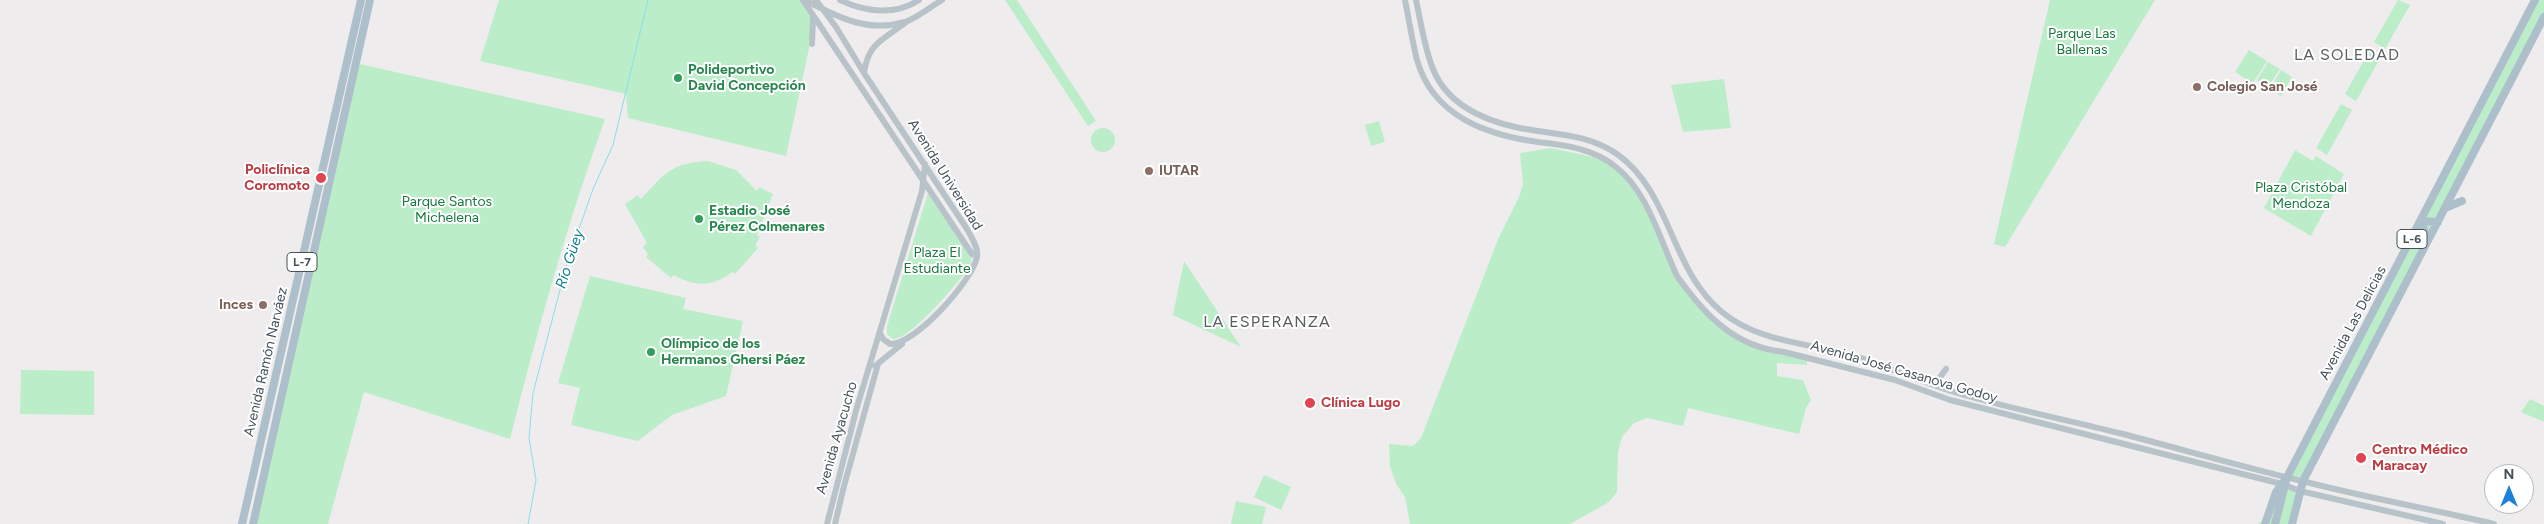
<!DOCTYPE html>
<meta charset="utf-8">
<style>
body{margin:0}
#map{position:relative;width:2544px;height:524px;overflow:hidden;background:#efeced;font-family:Figtree,sans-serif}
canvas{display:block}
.north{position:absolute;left:2484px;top:464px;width:50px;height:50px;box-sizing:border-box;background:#fff;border:1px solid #b5babd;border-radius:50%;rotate:0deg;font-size:14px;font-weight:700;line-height:20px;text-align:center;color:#455259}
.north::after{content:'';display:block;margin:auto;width:18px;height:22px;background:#1d81d9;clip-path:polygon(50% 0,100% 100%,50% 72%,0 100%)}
</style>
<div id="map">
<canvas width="2544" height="524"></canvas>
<div class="north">N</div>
</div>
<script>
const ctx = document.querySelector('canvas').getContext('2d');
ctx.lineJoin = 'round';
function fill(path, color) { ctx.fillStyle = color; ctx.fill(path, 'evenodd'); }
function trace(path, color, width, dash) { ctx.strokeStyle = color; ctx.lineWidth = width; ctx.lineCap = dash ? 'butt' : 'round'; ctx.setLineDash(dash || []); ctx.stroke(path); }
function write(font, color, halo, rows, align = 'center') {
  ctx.font = font + ' Figtree,sans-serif'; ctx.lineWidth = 4; ctx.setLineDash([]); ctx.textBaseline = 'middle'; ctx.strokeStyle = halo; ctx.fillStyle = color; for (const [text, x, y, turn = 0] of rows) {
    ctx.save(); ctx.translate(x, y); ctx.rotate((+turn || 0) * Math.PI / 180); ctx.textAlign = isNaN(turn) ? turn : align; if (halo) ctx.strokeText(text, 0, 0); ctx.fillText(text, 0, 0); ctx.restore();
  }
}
fill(new Path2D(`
 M 499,0 L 801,0 L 815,20 L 786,156 L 628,118 L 626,94 L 480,61 Z
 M 1005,0 L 1017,0 L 1096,121 L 1088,126 Z
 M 2050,0 L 2155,0 L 2005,247 L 1994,244 Z
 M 2398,0 L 2410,5 L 2385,49 L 2374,42 Z
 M 2536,0 L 2544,0 L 2544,15 L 2450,199 L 2423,242 L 2303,481 L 2287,477 L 2430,210 Z
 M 2249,50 L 2267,61 L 2253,83 L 2235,72 Z
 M 2370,50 L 2381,57 L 2356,101 L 2345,94 Z
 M 2268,62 L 2280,69 L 2268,87 L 2257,80 Z
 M 355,63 L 605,119 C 567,224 537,331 510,439 L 364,392 L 328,524 L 255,524 Z
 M 2281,70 L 2292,77 L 2281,96 L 2270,89 Z
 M 1724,79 L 1731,128 L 1683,132 L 1671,85 Z
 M 2341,104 L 2352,110 L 2327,155 L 2316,148 Z
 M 1379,121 L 1385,142 L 1371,146 L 1365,125 Z
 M1091 140a12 12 0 1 1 24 0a12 12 0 1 1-24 0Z
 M 1551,148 L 1598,158 L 1617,167 L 1634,184 L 1677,276 L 1712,320 L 1737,339 L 1807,357 L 1807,365 L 1777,363 L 1777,376 L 1803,380 L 1811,400 L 1806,408 L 1799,434 L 1688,408 L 1683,426 L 1647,418 L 1634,423 L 1622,437 L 1618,452 L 1617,492 L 1609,502 L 1570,524 L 1410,524 L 1405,497 L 1396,484 L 1390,466 L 1389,444 L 1413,446 L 1421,438 L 1499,237 L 1519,197 L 1523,184 L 1520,153 Z
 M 2295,150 L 2313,161 L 2316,156 L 2344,174 L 2311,236 L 2264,208 Z
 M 708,161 L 736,170 L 757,191 L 759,187 L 773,194 L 757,235 L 760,237 L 755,245 L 758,248 L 735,274 L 732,272 C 713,287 694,287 674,275 L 671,278 L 646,257 L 648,254 L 643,247 L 647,243 L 625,204 L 638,195 L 641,199 C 665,173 671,163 708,161 Z
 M 928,193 L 972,257 L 970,266 C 959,282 910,340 893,339 L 887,334 L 887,326 Z
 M 1184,261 L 1241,347 L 1173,315 Z
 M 590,276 L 686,298 L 683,309 L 743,321 L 726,396 L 672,415 L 638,441 L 571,425 L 580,388 L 558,383 Z
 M 21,370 L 94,371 L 94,415 L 20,414 Z
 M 2530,399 L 2544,406 L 2544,422 L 2521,412 Z
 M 1264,475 L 1291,487 L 1281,510 L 1254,497 Z
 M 2282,484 L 2300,491 L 2292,524 L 2258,524 L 2266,517 Z
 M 1236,501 L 1266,507 L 1262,524 L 1231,524 Z`), '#bbedc9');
trace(new Path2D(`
 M 528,524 L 536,480 L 529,438 L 533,393 L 567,263 L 593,189 L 613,145 L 648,0`), '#88dee9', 1);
trace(new Path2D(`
 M 803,0 L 972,254 L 977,256
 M 805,0 C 837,17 868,33 905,22 C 917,18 930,7 942,0
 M 816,0 L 836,27 L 864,73 L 967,229 C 971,237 979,248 977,257 C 972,281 915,345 890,344 L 883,339 L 880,333
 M 840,0 C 865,12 895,16 919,0
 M 1405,0 C 1409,20 1412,40 1417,60 C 1433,116 1486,135 1538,142 C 1566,145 1594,149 1616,167 C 1648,192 1660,240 1677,276 C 1704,314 1734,347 1784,352 L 1895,380 L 1950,400 L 2282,484 L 2300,491 L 2443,524
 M 1416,0 C 1421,22 1424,47 1433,69 C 1449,110 1497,126 1538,131 C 1566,135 1592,137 1617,154 C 1672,193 1670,270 1722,312 C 1760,344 1815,343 1861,358 C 1891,369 1921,381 1951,391 C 2006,408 2064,419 2119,433 C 2181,449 2243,467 2306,482 C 2368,498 2431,509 2494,524
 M 812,44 L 813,17
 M 864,73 C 868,43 883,40 905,23
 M 875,366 L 902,344
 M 1929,382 L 1938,380 L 1946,369
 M 827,524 L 857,407 L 922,191 L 925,164
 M 835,524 L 844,486 L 878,364`), '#b8c3c9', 6);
trace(new Path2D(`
 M 2445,208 L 2462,201
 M 2422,242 L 2425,232 L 2421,221 L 2438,222
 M 242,524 L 361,0
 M 253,524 L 370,0
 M 2265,524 L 2276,492 L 2287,477 L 2535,0
 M 2275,524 L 2286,481
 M 2292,524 L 2303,481 L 2544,17`), '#acbfcb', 8);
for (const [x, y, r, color] of [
 [678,78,5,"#2e9e5b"],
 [2197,87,5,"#8d6e63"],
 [1149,171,5,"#8d6e63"],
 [321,178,6,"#e0444e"],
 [699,219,5,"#2e9e5b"],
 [263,305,5,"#8d6e63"],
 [651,352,5,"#2e9e5b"],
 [1310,403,6,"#e0444e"],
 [2361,458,6,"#e0444e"]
]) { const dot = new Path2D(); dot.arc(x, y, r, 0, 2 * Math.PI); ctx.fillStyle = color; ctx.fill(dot); trace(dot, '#fff', 2); }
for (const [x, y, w] of [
 [2412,239,30],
 [302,262,30]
]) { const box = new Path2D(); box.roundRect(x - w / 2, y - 9.5, w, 19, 4); ctx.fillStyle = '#fff'; ctx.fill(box); trace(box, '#455259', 1); }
write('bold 12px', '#455259', null, [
 ["L-6",2412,239],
 ["L-7",302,262]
]);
write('14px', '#18783f', '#fff', [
 ["Parque Las",2082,34],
 ["Ballenas",2082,50],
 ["Plaza Cristóbal",2301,188],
 ["Mendoza",2301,204],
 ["Parque Santos",447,202],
 ["Michelena",447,218],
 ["Plaza El",937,253],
 ["Estudiante",937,269]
]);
write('bold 14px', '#27864d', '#fff', [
 ["Polideportivo",688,70],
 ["David Concepción",688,86],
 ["Estadio José",709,211],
 ["Pérez Colmenares",709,227],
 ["Olímpico de los",661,344],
 ["Hermanos Ghersi Páez",661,360]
], 'left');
write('bold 14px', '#785e54', '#fff', [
 ["Colegio San José",2207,87],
 ["IUTAR",1159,171],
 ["Inces",253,305,"right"]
], 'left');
write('bold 14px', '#be3a42', '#fff', [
 ["Policlínica",310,170,"right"],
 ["Coromoto",310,186,"right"],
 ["Clínica Lugo",1321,403],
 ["Centro Médico",2372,450],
 ["Maracay",2372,466]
], 'left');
write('14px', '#455259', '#fff', [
 ["Avenida Universidad",945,175,58],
 ["Avenida Las Delicias",2353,323,-62],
 ["Avenida Ramón Narváez",266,362,-77],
 ["Avenida José Casanova Godoy",1904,372,16],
 ["Avenida Ayacucho",837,438,-74]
]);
write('italic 15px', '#0f7f8d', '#fff', [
 ["Río Güey",570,259,-72]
]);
ctx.letterSpacing = '1px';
write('16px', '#595e61', '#fff', [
 ["LA SOLEDAD",2347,55],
 ["LA ESPERANZA",1267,322]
]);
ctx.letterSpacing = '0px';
</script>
